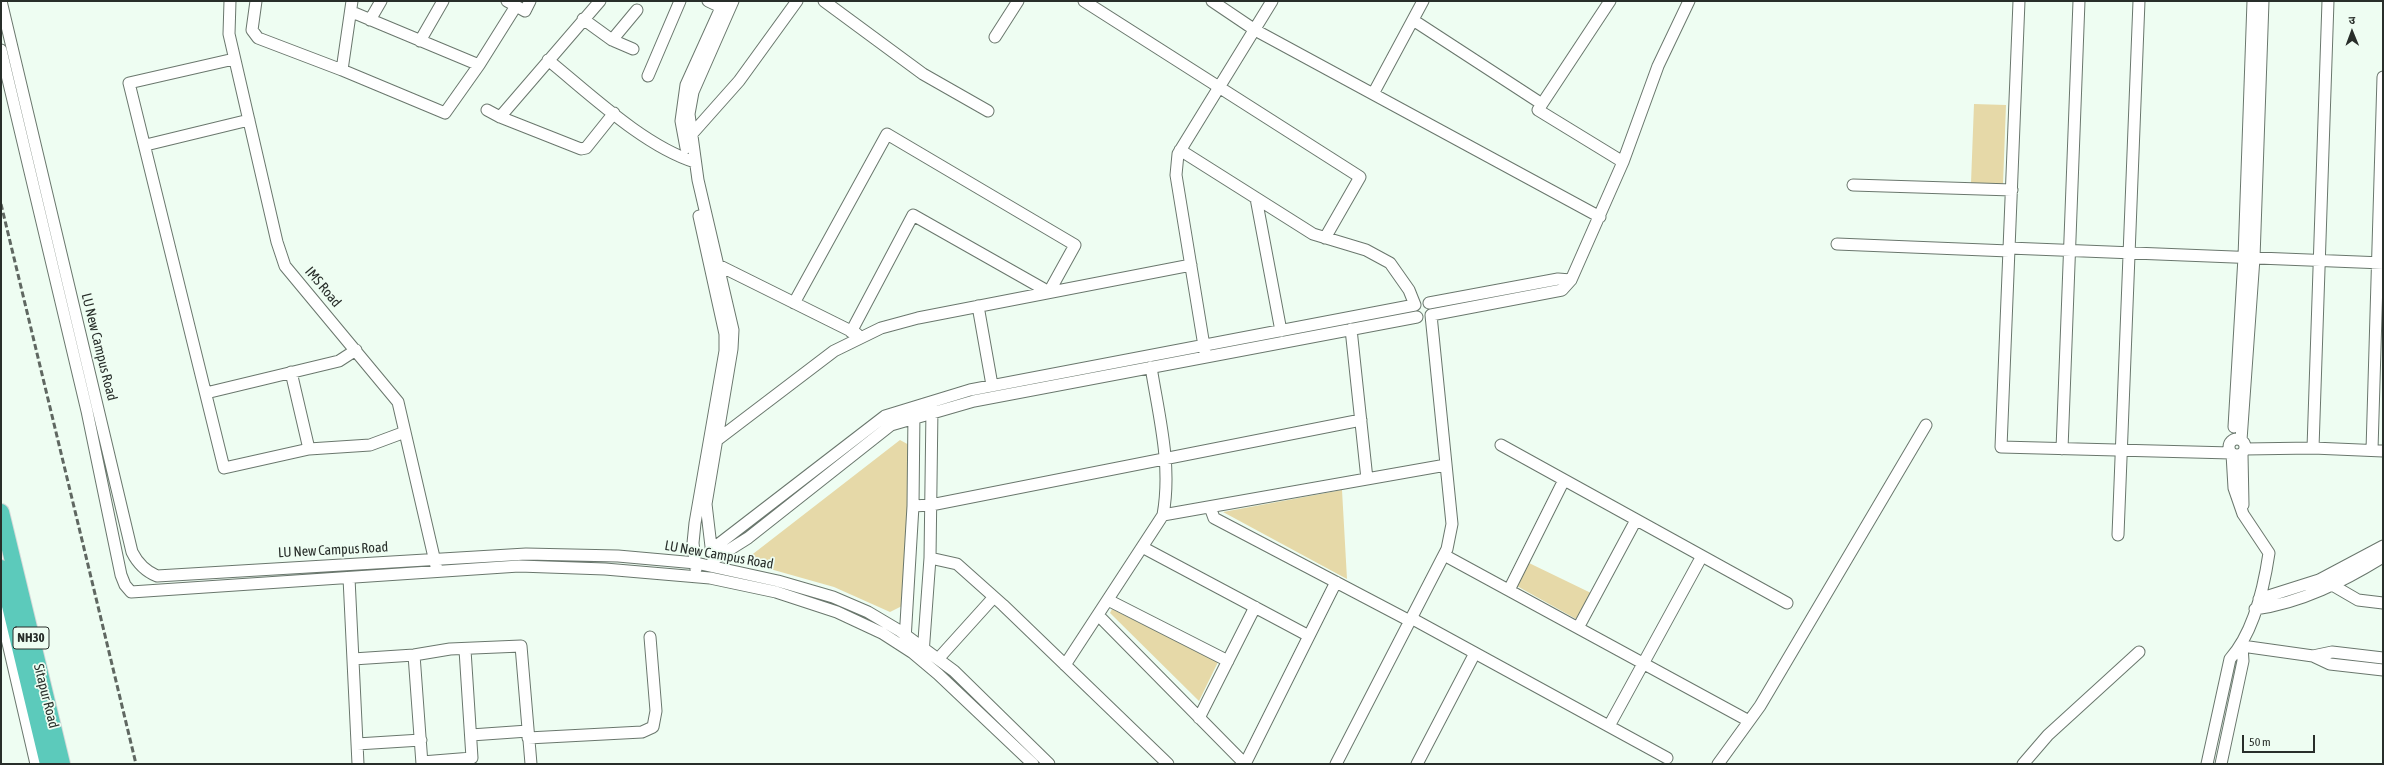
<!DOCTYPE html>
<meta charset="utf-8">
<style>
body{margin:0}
#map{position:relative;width:2384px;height:765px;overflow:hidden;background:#eefdf2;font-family:"Asap Condensed","Noto Sans Devanagari",sans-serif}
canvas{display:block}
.frame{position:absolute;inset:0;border:2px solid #282e2a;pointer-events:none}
.north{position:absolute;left:2332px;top:12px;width:40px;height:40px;-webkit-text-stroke:3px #eefdf2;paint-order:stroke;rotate:359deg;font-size:11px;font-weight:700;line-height:16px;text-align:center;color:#282e2a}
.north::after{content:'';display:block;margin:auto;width:14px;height:18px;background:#282e2a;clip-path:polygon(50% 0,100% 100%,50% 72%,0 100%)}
.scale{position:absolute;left:2242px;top:735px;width:73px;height:18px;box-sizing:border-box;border:2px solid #282e2a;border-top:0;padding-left:5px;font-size:12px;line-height:14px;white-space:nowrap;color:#282e2a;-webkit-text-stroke:3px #eefdf2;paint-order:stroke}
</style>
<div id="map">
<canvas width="2384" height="765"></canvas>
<div class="frame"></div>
<div class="north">उ</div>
<div class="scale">50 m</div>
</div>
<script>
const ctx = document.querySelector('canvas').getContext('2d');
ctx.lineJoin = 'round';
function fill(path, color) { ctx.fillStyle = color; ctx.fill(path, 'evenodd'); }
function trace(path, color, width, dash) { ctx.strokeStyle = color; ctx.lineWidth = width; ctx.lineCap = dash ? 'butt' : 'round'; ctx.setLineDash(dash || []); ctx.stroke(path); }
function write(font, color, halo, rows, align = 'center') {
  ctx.font = font + ' "Asap Condensed",sans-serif'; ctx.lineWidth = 3.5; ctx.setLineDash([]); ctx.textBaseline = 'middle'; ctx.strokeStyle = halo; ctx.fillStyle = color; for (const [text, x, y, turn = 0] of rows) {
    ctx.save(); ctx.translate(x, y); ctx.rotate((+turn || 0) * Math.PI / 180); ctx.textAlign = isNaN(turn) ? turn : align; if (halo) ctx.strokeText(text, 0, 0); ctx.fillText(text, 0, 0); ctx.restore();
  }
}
fill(new Path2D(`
 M 1974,104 L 2006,105 L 2003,184 L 1971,183 Z
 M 900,440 L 911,446 L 904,605 L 890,612 L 834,587 L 756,565 L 749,557 Z
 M 1342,490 L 1347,579 L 1223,512 Z
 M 1529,563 L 1591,593 L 1576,619 L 1517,586 Z
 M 1112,609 L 1218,662 L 1199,701 L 1110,613 Z`), '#e6d9a8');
const minor = new Path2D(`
 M 1,1 L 132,552 C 138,564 145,571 157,576 L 526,554 L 618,556 L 696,563 L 778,581 L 833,597 L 868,612 L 900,631 L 954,671 L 1049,764
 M 230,1 L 229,34 L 277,242 L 285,266 L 398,402 L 436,566
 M 256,1 L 252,30 L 258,38 L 342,70 L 445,113 L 479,65
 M 507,1 L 525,11 L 530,1
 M 708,1 L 727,10
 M 824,1 L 923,74 L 988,111
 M 1084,1 L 1360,177 L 1325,238
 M 1212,1 L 1255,30 L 1600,217
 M 1610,1 L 1538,110 L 1623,162
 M 2019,1 L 2001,447 L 2231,453
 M 352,12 L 479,65 L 516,6
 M 583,19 L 612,40 L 633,49
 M 370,20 L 381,1
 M 1413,20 L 1542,104
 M 995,37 L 1018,1
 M 612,40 L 637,10
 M 420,41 L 443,1
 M 1,50 L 87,411 L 121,575 L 125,585 L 131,592 L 519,566 L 605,569 L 710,578 L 776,592 L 837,612 L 882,633 L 913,653 L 938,674 L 1033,764
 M 234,59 L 129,83 L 224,468 L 309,449 L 291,372
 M 548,60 C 590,94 644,146 695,162
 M 342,70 L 352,1
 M 648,76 L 680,1
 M 1373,94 L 1423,1
 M 487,110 L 500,117 L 581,149 L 586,148 L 614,113
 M 500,117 L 600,1
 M 691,135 L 739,81 L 797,1
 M 146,145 L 249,120
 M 686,148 L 681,121 L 686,85 L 724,1
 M 1853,185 L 2012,190
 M 1256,198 L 1281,331
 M 1837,244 L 2009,251
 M 2009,248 L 2383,263
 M 718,265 L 857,334
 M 794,303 L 887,134 L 1075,245 L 1049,292 L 913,215 L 851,332
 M 1429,303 L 1558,279 L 1571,280
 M 978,306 L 992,385
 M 1351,329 L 1367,479
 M 1205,352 L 1176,175 L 1178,154 L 1272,1
 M 206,393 L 339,361 L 356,350
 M 2234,427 L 2244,257 L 2253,1
 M2229 447a8 8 0 1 1 16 0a8 8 0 1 1-16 0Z
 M 717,440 L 834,351 L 881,328 L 918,318 L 1191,265
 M 2241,440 L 2254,258 L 2263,1
 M 1501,445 L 1787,603
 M 2313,448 L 2328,1
 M 309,449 L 370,445 L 405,432
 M 2062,449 L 2079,1
 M 2245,449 L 2313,448 L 2383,451
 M 2372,450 L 2383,77
 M 2242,454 L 2243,505
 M 913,506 L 931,505 L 1361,420
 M 1210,507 L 1214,518 L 1410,621
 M 1163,515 L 1446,465
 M 2118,535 L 2139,1
 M 1142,547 L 1309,636
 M 711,550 L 885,416 L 970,390 L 1415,305 L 1409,290 L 1390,263 L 1366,250 L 1313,234 L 1180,150
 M 712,555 L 706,504 L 732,349 L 733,330 L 698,180 L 689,114 L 693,92 L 733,1
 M 1444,555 L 1749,721
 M 930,558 L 957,564 L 1003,605 L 1168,764
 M 713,560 L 748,538 L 891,425 L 974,401 L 1417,317
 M 696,569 L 693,543 L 695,523 L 725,351 L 725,334 L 699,216
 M 349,578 L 358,764
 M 2327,582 L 2358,600 L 2383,603
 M 1509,590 L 1564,480
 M 2259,599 L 2319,580 L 2383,546
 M 1108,600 L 1228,661
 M 2255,609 C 2301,603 2344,581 2383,557
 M 1,613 L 36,764
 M 1098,615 L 1245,764
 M 1411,618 L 1667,758
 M 1578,628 L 1636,520
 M 905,640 L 913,506 L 914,412
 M 2242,646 L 2313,656 L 2330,664 L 2383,670
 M 923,654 L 930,558 L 932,408
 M 414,655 L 422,764
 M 2313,656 L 2332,652 L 2383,658
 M 353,659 L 414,655 L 450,649 L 521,646 L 531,764
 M 938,659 L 994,597
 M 1065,665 L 1163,515 C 1172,465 1159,417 1151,367
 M 1199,718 L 1255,607
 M 1609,726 L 1702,556
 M 471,735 L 528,731
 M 528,738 L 642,732 L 653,727 L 656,711 L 650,637
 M 357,744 L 421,740
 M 422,762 L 472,758 L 465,650
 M 1245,764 L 1336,582
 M 1336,764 L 1447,549 L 1452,524 L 1431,315 L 1562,290 L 1571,280 L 1623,162 L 1658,66 L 1689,1
 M 1417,764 L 1475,653
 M 1718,764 L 1760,706 L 1926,425
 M 2023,764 L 2048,735 L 2139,652
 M 2207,764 L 2230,659 C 2253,633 2264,587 2269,553 L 2243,514 L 2234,488 L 2232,454
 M 2221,764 L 2243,661 L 2242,646`);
const highway = new Path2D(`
 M 1,512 L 62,764
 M 1,568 L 48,764`);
trace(minor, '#6a776d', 13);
trace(highway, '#d8d9d9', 18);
trace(minor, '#fff', 11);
trace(highway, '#5ccabb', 16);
trace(new Path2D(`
 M 1,204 L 136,764`), '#5f6761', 3, [6, 3]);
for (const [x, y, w] of [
 [31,638,36]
]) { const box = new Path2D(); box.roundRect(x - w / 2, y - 11, w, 22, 3); ctx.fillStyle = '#eefdf2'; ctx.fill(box); trace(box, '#282e2a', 1); }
write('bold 13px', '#282e2a', null, [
 ["NH30",31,638]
]);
write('14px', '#282e2a', '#eefdf2', [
 ["IMS Road",323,287,50],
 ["LU New Campus Road",99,347,76],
 ["LU New Campus Road",333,550,-3],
 ["LU New Campus Road",719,555,10],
 ["Sitapur Road",46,696,76]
]);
</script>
